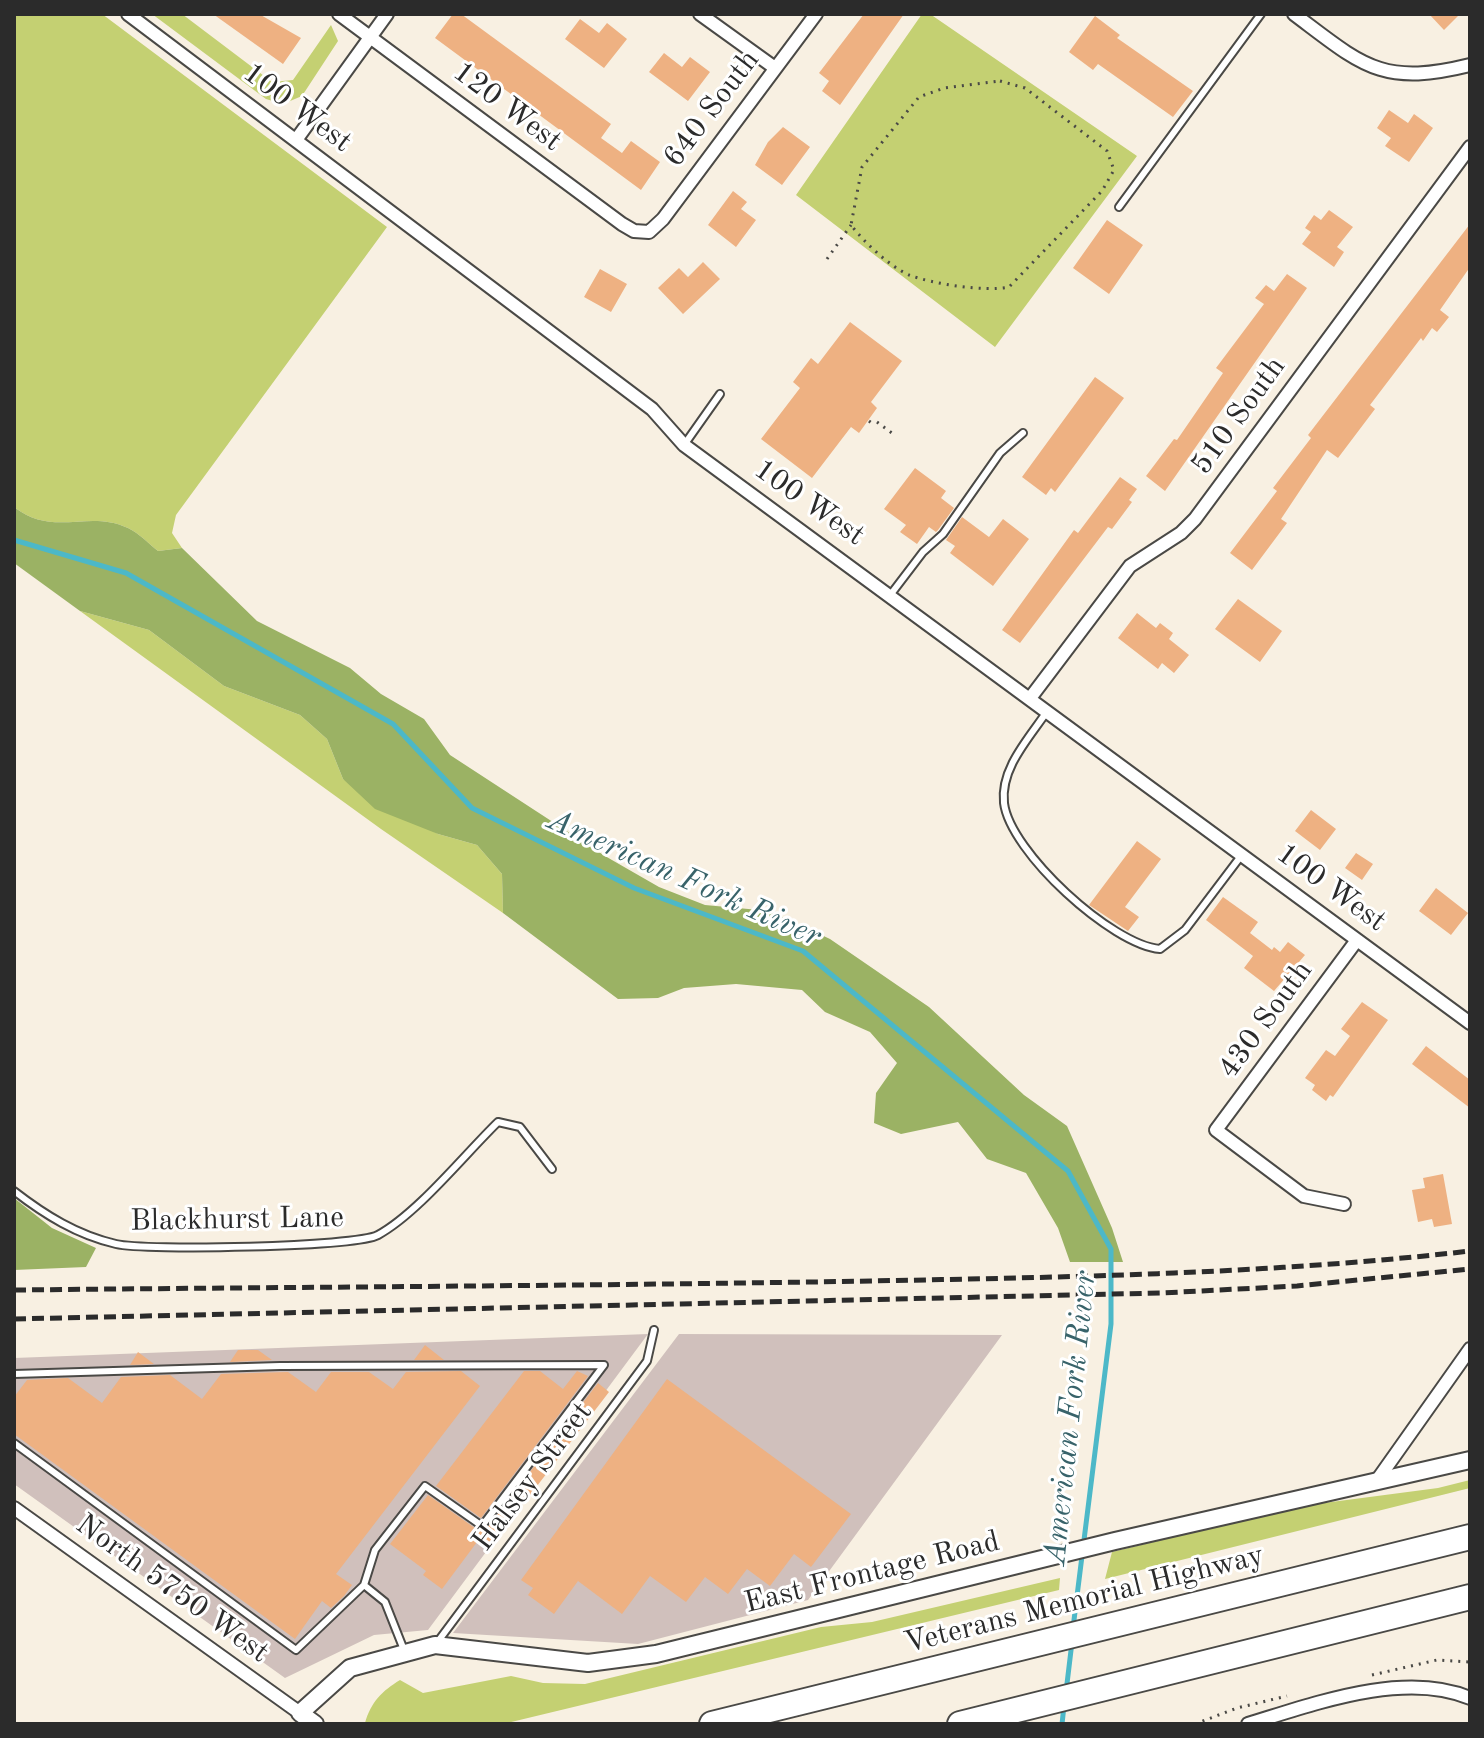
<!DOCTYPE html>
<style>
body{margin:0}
#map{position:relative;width:1484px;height:1738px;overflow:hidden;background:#f8f0e2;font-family:"Old Standard TT",serif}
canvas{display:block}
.frame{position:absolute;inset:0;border:16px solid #2b2b2b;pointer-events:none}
</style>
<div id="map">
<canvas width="1484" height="1738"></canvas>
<div class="frame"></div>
</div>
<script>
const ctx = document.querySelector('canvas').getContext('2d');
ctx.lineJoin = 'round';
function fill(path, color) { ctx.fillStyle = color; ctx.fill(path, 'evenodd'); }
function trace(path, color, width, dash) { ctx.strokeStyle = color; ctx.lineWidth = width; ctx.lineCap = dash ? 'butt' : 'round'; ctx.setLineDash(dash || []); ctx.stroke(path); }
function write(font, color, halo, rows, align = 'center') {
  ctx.font = font + ' "Old Standard TT",serif'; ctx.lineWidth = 6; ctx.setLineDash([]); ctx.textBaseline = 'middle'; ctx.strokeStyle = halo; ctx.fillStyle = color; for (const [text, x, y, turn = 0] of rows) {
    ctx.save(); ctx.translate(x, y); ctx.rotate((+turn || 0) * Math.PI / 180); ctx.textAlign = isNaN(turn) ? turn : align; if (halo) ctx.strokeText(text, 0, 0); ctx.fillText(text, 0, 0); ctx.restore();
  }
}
fill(new Path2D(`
 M 648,1334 L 428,1630 L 374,1635 L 285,1678 L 14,1484 L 14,1358 Z
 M 679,1334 L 1002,1335 L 808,1600 L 638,1644 L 453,1633 Z`), '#d0c0bc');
fill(new Path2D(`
 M 14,14 L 102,14 L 387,227 L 176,515 L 172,533 L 182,548 L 158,551 C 149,544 139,533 128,528 C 88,509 54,538 14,507 Z
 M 152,14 L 182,14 L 272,82 L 293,80 L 331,25 L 338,41 L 302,96 L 283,104 L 266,99 Z
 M 922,14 L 930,14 L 1137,156 L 995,347 L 796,195 Z
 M 80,611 L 149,630 L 224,686 L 300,715 L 327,739 L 343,779 L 438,834 L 477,845 L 502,874 L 503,913 L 381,829 Z
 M 1470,1480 L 1470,1488 L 1105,1579 L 1112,1552 L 1301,1506 L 1438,1488 Z
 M 1060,1578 L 1059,1590 L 503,1724 L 365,1723 C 371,1702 382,1691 400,1680 L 423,1693 L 511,1676 L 543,1683 L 585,1684 L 821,1627 L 872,1622 Z`), '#c4d072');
fill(new Path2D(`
 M 14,507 C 54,538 88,509 128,528 C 139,533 149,544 158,551 L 182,548 L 257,621 L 350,668 L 381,694 L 424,719 L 450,755 L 605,856 L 659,887 L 705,905 L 770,911 L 830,939 L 929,1007 L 1024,1095 L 1067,1126 L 1112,1228 L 1123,1262 L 1070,1262 L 1058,1228 L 1026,1173 L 987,1159 L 958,1122 L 901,1134 L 874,1123 L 876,1093 L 897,1063 L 870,1032 L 825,1012 L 802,990 L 736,984 L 684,988 L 658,998 L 618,999 L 503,913 L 502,874 L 477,845 L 438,834 L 375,809 L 343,779 L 327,739 L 300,715 L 224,686 L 149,630 L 80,611 L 14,563 Z
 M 14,1198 L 52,1228 L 96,1248 L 86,1267 L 14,1270 Z`), '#9bb264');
trace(new Path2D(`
 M 14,540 L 126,573 L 393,724 L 472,808 L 634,888 L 803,951 L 1068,1171 L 1111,1249 L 1111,1324 L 1073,1628
 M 1066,1692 L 1072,1642
 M 1062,1724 L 1064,1706`), '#4cb8c8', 5);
fill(new Path2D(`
 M 213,14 L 259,14 L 301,38 L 283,64 Z
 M 453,14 L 461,14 L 611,124 L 601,138 L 622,153 L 631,141 L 660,162 L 641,190 L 435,38 Z
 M 864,14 L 904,14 L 840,105 L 822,91 L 829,81 L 819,73 Z
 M 1429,14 L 1460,14 L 1444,30 Z
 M 1095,16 L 1120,35 L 1117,38 L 1193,91 L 1173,117 L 1098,64 L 1093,70 L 1069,52 Z
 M 580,19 L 599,33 L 607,23 L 627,39 L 604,68 L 565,39 Z
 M 664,53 L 682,67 L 690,57 L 710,72 L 688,101 L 649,72 Z
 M 1389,110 L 1408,123 L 1414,114 L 1433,128 L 1409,162 L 1385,146 L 1391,138 L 1377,128 Z
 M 783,127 L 810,147 L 782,185 L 755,165 L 768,142 Z
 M 733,191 L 747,202 L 741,209 L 756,220 L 736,247 L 708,225 Z
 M 1329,210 L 1353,227 L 1337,247 L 1344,252 L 1334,267 L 1302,244 L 1311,232 L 1305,228 L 1314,215 L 1321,220 Z
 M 1107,220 L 1143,245 L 1109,294 L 1073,268 Z
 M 1470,224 L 1470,267 L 1440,310 L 1449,317 L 1437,332 L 1432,328 L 1423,341 L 1421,338 L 1370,405 L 1375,409 L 1338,458 L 1327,450 L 1281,519 L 1287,523 L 1252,570 L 1230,553 L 1277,491 L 1273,488 L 1311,438 L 1308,435 Z
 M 703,262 L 720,279 L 683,314 L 658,288 L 679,268 L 688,277 Z
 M 600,269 L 627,284 L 611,312 L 584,297 Z
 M 1287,274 L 1307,288 L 1165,491 L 1146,476 L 1174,439 L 1177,440 L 1223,373 L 1216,368 L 1264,304 L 1255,298 L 1266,285 L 1274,291 Z
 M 850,322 L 902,361 L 871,402 L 877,408 L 859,433 L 851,427 L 812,478 L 761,439 L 800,388 L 793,382 L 811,358 L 818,364 Z
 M 1095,377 L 1124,398 L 1055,492 L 1051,488 L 1046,495 L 1022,477 Z
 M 915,468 L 946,491 L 941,498 L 954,508 L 938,530 L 936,532 L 929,527 L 917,544 L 900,532 L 906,525 L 884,509 Z
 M 1120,477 L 1137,489 L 1129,500 L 1132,502 L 1112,529 L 1108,527 L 1020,643 L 1002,630 L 1074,530 L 1078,533 Z
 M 962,517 L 989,537 L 1003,519 L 1029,539 L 993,586 L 950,553 L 955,546 L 946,540 Z
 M 1238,599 L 1282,631 L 1260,662 L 1215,629 Z
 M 1137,613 L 1156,628 L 1160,623 L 1173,633 L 1169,639 L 1189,655 L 1174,673 L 1162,663 L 1158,669 L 1118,638 Z
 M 1311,810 L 1336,829 L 1320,850 L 1295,831 Z
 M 1137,841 L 1161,859 L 1125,907 L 1139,917 L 1128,931 L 1089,905 Z
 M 1356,853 L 1373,864 L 1362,880 L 1345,868 Z
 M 1436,888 L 1468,913 L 1451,935 L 1419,911 Z
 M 1223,897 L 1258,922 L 1250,933 L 1272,950 L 1274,947 L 1280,952 L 1288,942 L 1305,955 L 1274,991 L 1244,968 L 1253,956 L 1206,920 Z
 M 1362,1002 L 1388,1020 L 1333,1097 L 1330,1095 L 1326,1101 L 1312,1090 L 1315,1085 L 1305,1078 L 1326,1050 L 1335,1056 L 1350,1036 L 1341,1029 Z
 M 1426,1046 L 1470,1080 L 1470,1108 L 1412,1064 Z
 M 1443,1174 L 1452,1224 L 1434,1227 L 1432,1219 L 1418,1222 L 1412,1190 L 1425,1188 L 1423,1178 Z
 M 425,1345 L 444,1360 L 414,1360 Z
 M 238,1350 L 258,1350 L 272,1360 L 230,1362 Z
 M 138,1352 L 154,1364 L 130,1365 Z
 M 461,1371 L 480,1386 L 336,1574 L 352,1585 L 344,1596 L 331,1608 L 322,1601 L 295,1639 L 14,1434 L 14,1397 L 27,1380 L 68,1378 L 102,1403 L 121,1377 L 170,1375 L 202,1399 L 221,1374 L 288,1372 L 316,1392 L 331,1372 L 369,1372 L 393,1389 L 406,1372 Z
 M 524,1371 L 540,1371 L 563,1389 L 577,1371 L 588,1376 L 481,1518 L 436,1486 Z
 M 667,1379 L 851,1514 L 811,1567 L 794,1554 L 770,1586 L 747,1569 L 728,1594 L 705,1577 L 686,1602 L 650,1576 L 622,1614 L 578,1581 L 554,1614 L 528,1595 L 533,1588 L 521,1580 Z
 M 598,1383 L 609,1392 L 488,1550 L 477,1542 L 442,1589 L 423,1575 L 426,1571 L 390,1544 L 428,1495 L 479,1531 L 485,1531 Z`), '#eeb182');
const service = new Path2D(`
 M 1119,207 L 1261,14
 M 684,445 L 720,394
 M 891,594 L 923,552 L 943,534 L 1000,453 L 1023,433
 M 1048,710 C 1030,737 1000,768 1004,803 C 1010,852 1112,945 1160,949 L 1185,930 L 1241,856
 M 14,1191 C 45,1215 77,1235 116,1244 C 145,1251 356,1247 378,1235 C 418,1213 464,1155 498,1122 L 520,1127 L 552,1169
 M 14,1374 L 280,1366 L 604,1365 L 482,1526 L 425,1486 L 375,1550 L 364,1585 L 296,1650 L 14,1443
 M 364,1585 L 385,1602 L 404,1650
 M 436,1644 L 647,1361 L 654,1330`);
const minor = new Path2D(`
 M 128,14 L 652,409 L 684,445 L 1470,1023
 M 339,14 L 622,224 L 634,231 L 649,232 L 663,219 L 816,14
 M 700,14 L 775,68
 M 1294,14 C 1362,65 1381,87 1470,65
 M 296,140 L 387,14
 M 1031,697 L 1130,566 L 1181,533 L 1195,519 L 1470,147
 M 1344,1204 L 1304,1196 L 1216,1130 L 1357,940
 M 1378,1479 L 1470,1349
 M 14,1508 L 300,1713
 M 1248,1724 C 1314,1704 1404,1670 1470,1698`);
const tertiary = new Path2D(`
 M 315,1724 L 300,1713 L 350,1668 L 435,1645 L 588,1663 L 656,1654 L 1115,1541 L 1470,1460`);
const motorway = new Path2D(`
 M 712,1724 L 1470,1537
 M 960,1724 L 1470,1597`);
trace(service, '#4a4946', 10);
trace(minor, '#4a4946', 16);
trace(tertiary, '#4a4946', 20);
trace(motorway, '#4a4946', 28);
trace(new Path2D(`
 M 1000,81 L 1025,88 L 1107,151 L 1114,170 L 1102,191 L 1009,287 C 985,292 933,284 909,275 C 889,266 864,242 851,225 L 862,167 L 919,97 L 944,88 Z
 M 827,259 L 851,225
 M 869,421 L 874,425
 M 877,422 L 896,436
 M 1372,1675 L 1437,1660 L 1470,1662
 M 1195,1724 L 1237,1708 L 1287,1696`), '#4a4946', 3, [2, 6]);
trace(service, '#fff', 6);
trace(minor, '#fff', 12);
trace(tertiary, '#fff', 16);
trace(motorway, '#fff', 24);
trace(new Path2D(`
 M 14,1290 C 300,1287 585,1286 871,1281 C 1071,1277 1271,1274 1470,1251
 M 14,1319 L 1161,1293 L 1297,1286 L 1470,1269`), '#2b2b2b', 5, [12, 6]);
write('30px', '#2b2b2b', '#fff', [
 ["120 West",507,107,37],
 ["100 West",297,108,37],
 ["640 South",712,109,-53],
 ["510 South",1239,416,-54],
 ["100 West",809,503,35],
 ["100 West",1331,888,36],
 ["430 South",1266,1020,-54],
 ["Blackhurst Lane",237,1220,-1],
 ["Halsey Street",533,1477,-53],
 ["East Frontage Road",872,1573,-14],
 ["North 5750 West",172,1589,36],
 ["Veterans Memorial Highway",1084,1600,-14]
]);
write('italic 32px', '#38636a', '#fff', [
 ["American Fork River",684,879,24],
 ["American Fork River",1071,1418,-84]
]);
</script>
